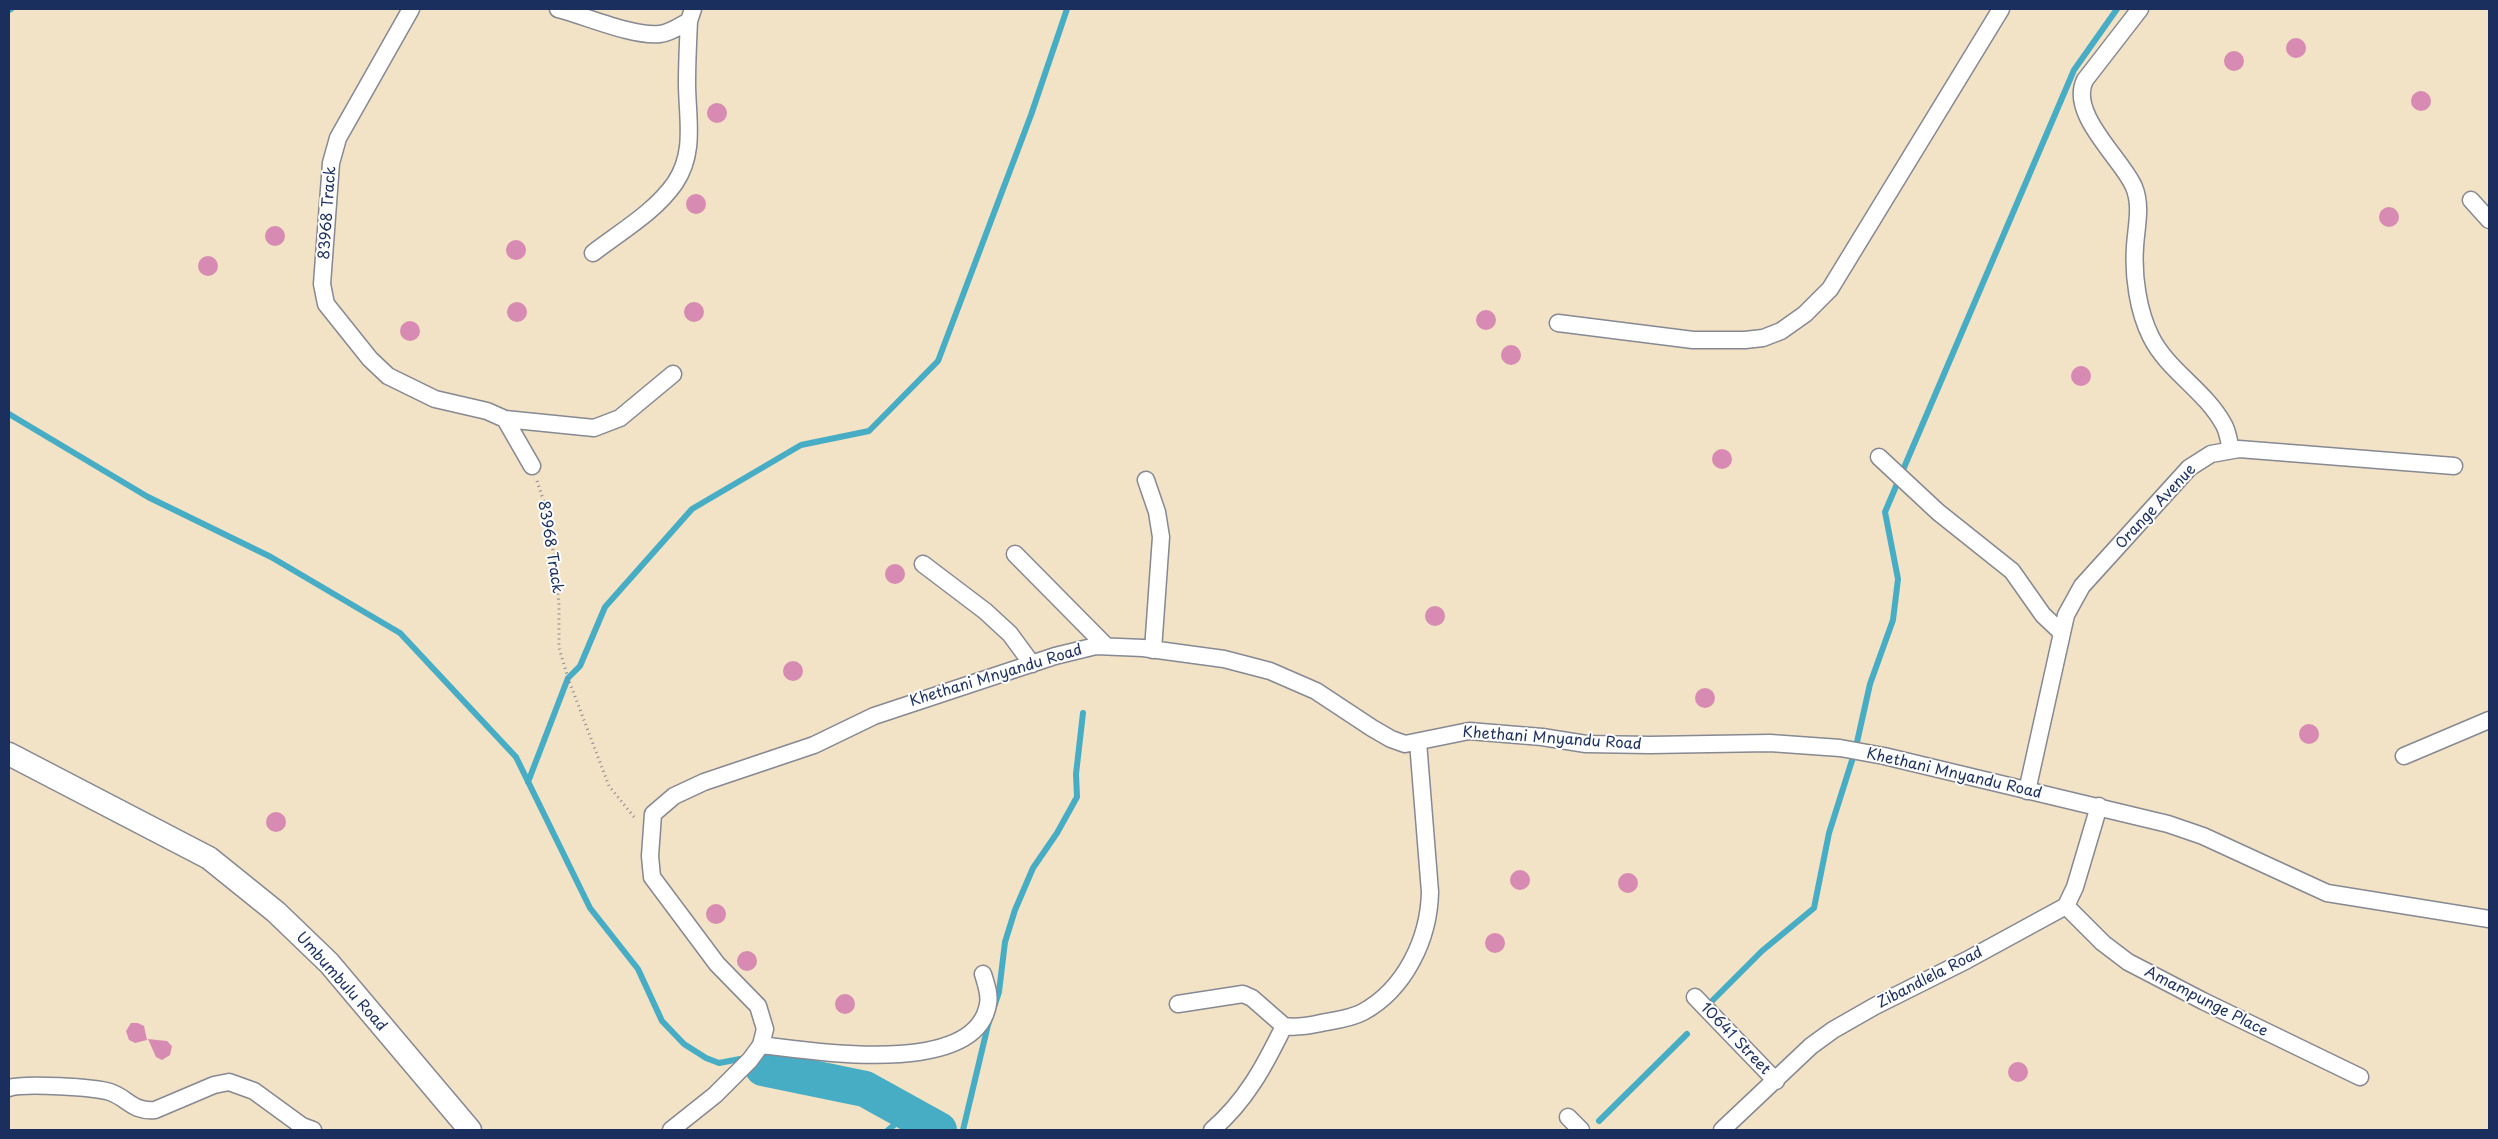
<!DOCTYPE html>
<style>
body{margin:0}
#map{position:relative;width:2498px;height:1139px;overflow:hidden;background:#f2e2c6;font-family:"Playpen Sans",sans-serif}
canvas{display:block}
.frame{position:absolute;inset:0;border:10px solid #1b2f5e;pointer-events:none}
</style>
<div id="map">
<canvas width="2498" height="1139"></canvas>
<div class="frame"></div>
</div>
<script>
const ctx = document.querySelector('canvas').getContext('2d');
ctx.lineJoin = 'round';
function trace(path, color, width, dash) { ctx.strokeStyle = color; ctx.lineWidth = width; ctx.lineCap = dash ? 'butt' : 'round'; ctx.setLineDash(dash || []); ctx.stroke(path); }
function fill(path, color) { ctx.fillStyle = color; ctx.fill(path, 'evenodd'); }
function write(font, color, halo, rows, align = 'center') {
  ctx.font = font + ' "Playpen Sans",sans-serif'; ctx.lineWidth = 4; ctx.setLineDash([]); ctx.textBaseline = 'middle'; ctx.strokeStyle = halo; ctx.fillStyle = color; for (const [text, x, y, turn = 0] of rows) {
    ctx.save(); ctx.translate(x, y); ctx.rotate((+turn || 0) * Math.PI / 180); ctx.textAlign = isNaN(turn) ? turn : align; if (halo) ctx.strokeText(text, 0, 0); ctx.fillText(text, 0, 0); ctx.restore();
  }
}
trace(new Path2D(`
 M 9,10 L 11,9
 M 9,414 L 148,497 L 271,557 L 400,633 L 516,757 L 590,908 L 638,969 L 662,1021 L 684,1044 L 706,1058 L 719,1063 L 740,1059
 M 528,782 L 568,678 L 580,666 L 605,607 L 692,509 L 801,445 L 869,431 L 938,361 L 1031,115 L 1067,9
 M 1711,1002 L 1762,951 L 1814,908 L 1829,833 L 1855,751 L 1870,684 L 1893,620 L 1898,579 L 1885,512 L 2074,70 L 2117,9
 M 1599,1121 L 1687,1034
 M 888,1130 L 909,1113
 M 963,1130 L 988,1025 L 999,992 L 1005,942 L 1015,910 L 1033,868 L 1057,833 L 1077,797 L 1076,774 L 1083,713`), '#46adc5', 6);
trace(new Path2D(`
 M 763,1068 L 865,1089 L 939,1130`), '#46adc5', 36);
fill(new Path2D(`
 M2286 48a10 10 0 1 1 20 0a10 10 0 1 1-20 0Z
 M2224 61a10 10 0 1 1 20 0a10 10 0 1 1-20 0Z
 M2411 101a10 10 0 1 1 20 0a10 10 0 1 1-20 0Z
 M707 113a10 10 0 1 1 20 0a10 10 0 1 1-20 0Z
 M686 204a10 10 0 1 1 20 0a10 10 0 1 1-20 0Z
 M2379 217a10 10 0 1 1 20 0a10 10 0 1 1-20 0Z
 M265 236a10 10 0 1 1 20 0a10 10 0 1 1-20 0Z
 M506 250a10 10 0 1 1 20 0a10 10 0 1 1-20 0Z
 M198 266a10 10 0 1 1 20 0a10 10 0 1 1-20 0Z
 M684 312a10 10 0 1 1 20 0a10 10 0 1 1-20 0Z
 M507 312a10 10 0 1 1 20 0a10 10 0 1 1-20 0Z
 M1476 320a10 10 0 1 1 20 0a10 10 0 1 1-20 0Z
 M400 331a10 10 0 1 1 20 0a10 10 0 1 1-20 0Z
 M1501 355a10 10 0 1 1 20 0a10 10 0 1 1-20 0Z
 M2071 376a10 10 0 1 1 20 0a10 10 0 1 1-20 0Z
 M1712 459a10 10 0 1 1 20 0a10 10 0 1 1-20 0Z
 M885 574a10 10 0 1 1 20 0a10 10 0 1 1-20 0Z
 M1425 616a10 10 0 1 1 20 0a10 10 0 1 1-20 0Z
 M783 671a10 10 0 1 1 20 0a10 10 0 1 1-20 0Z
 M1695 698a10 10 0 1 1 20 0a10 10 0 1 1-20 0Z
 M2299 734a10 10 0 1 1 20 0a10 10 0 1 1-20 0Z
 M266 822a10 10 0 1 1 20 0a10 10 0 1 1-20 0Z
 M1510 880a10 10 0 1 1 20 0a10 10 0 1 1-20 0Z
 M1618 883a10 10 0 1 1 20 0a10 10 0 1 1-20 0Z
 M706 914a10 10 0 1 1 20 0a10 10 0 1 1-20 0Z
 M1485 943a10 10 0 1 1 20 0a10 10 0 1 1-20 0Z
 M737 961a10 10 0 1 1 20 0a10 10 0 1 1-20 0Z
 M835 1004a10 10 0 1 1 20 0a10 10 0 1 1-20 0Z
 M 131,1023 L 138,1023 L 144,1026 L 147,1040 L 135,1043 L 129,1040 L 126,1031 Z
 M 148,1039 L 167,1041 L 172,1046 L 170,1055 L 162,1060 L 156,1057 Z
 M2008 1072a10 10 0 1 1 20 0a10 10 0 1 1-20 0Z`), '#d88bb2');
const street = new Path2D(`
 M 411,9 L 338,138 L 331,163 L 322,284 L 326,304 L 370,359 L 388,376 L 435,399 L 487,411 L 505,419 L 532,466
 M 558,9 C 586,16 633,37 660,34 C 670,33 680,26 689,21 L 693,9
 M 2140,9 L 2085,80 C 2068,114 2123,160 2134,187 C 2142,206 2136,228 2135,247 C 2133,276 2138,311 2151,337 C 2168,371 2205,390 2224,425 C 2228,432 2229,442 2231,450
 M 2471,200 L 2489,220
 M 593,253 C 620,232 655,212 675,183 C 696,152 687,118 687,83 C 687,62 688,42 689,21
 M 1558,323 L 1693,340 L 1745,340 L 1763,338 L 1781,331 L 1805,314 L 1830,289 L 2001,9
 M 505,419 L 594,428 L 620,418 L 673,374
 M 1879,457 L 1938,512 L 2012,571 L 2043,615 L 2062,633
 M 1146,480 L 1157,512 L 1161,537 L 1153,650
 M 1015,554 L 1106,646
 M 923,564 L 985,611 L 1010,634 L 1032,664
 M 2404,756 L 2489,720
 M 2027,791 L 2066,615 L 2082,586 L 2189,468 L 2211,454 L 2239,449 L 2454,466
 M 2066,906 L 2103,943 L 2128,962 L 2203,1001 L 2360,1077
 M 1695,997 L 1776,1081
 M 1178,1004 L 1243,994 L 1252,998 L 1284,1026 C 1298,1028 1312,1025 1326,1022 C 1338,1020 1352,1018 1363,1012 C 1405,989 1429,939 1430,892 L 1418,742
 M 761,1045 C 812,1051 976,1078 988,1004 C 990,994 986,984 983,974
 M 9,1088 C 24,1083 94,1087 110,1092 C 128,1098 132,1112 155,1110 L 214,1085 L 229,1082 L 254,1091 L 302,1126 L 313,1130
 M 1568,1117 L 1581,1130
 M 671,1130 L 715,1095 L 750,1060 L 761,1045 L 765,1029 L 758,1006 L 717,964 L 652,877 L 650,856 L 653,814 L 674,796 L 704,782 L 814,745 L 874,716 L 1055,656 L 1096,646 L 1143,648 L 1224,659 L 1270,671 L 1316,691 L 1372,728 L 1391,739 L 1405,744 L 1469,731 L 1542,737 L 1586,744 L 1650,745 L 1770,743 L 1840,748 L 1884,756 L 2168,824 L 2203,836 L 2327,893 L 2489,919
 M 1212,1130 C 1246,1101 1265,1065 1284,1026
 M 1722,1130 L 1811,1046 L 1833,1030 L 1875,1006 L 1967,960 L 2066,906 L 2075,887 L 2099,806`);
const secondary = new Path2D(`
 M 9,754 L 209,858 L 276,912 L 329,963 L 470,1130`);
trace(street, '#868892', 19);
trace(secondary, '#868892', 25);
trace(new Path2D(`
 M 537,481 L 546,508 L 553,550 L 559,603 L 559,648 L 568,678 L 609,786 L 634,817`), '#868892', 3, [1, 4]);
trace(street, '#fff', 16);
trace(secondary, '#fff', 22);
write('15px', '#1b2f5e', '#fff', [
 ["83968 Track",328,213,-86],
 ["Orange Avenue",2156,507,-47],
 ["83968 Track",550,547,81],
 ["Khethani Mnyandu Road",996,676,-17],
 ["Khethani Mnyandu Road",1552,739,4],
 ["Khethani Mnyandu Road",1954,774,13],
 ["Zibandlela Road",1930,978,-27],
 ["Umbumbulu Road",341,982,48],
 ["Amampunge Place",2206,1002,27],
 ["10641 Street",1735,1039,46]
]);
</script>
